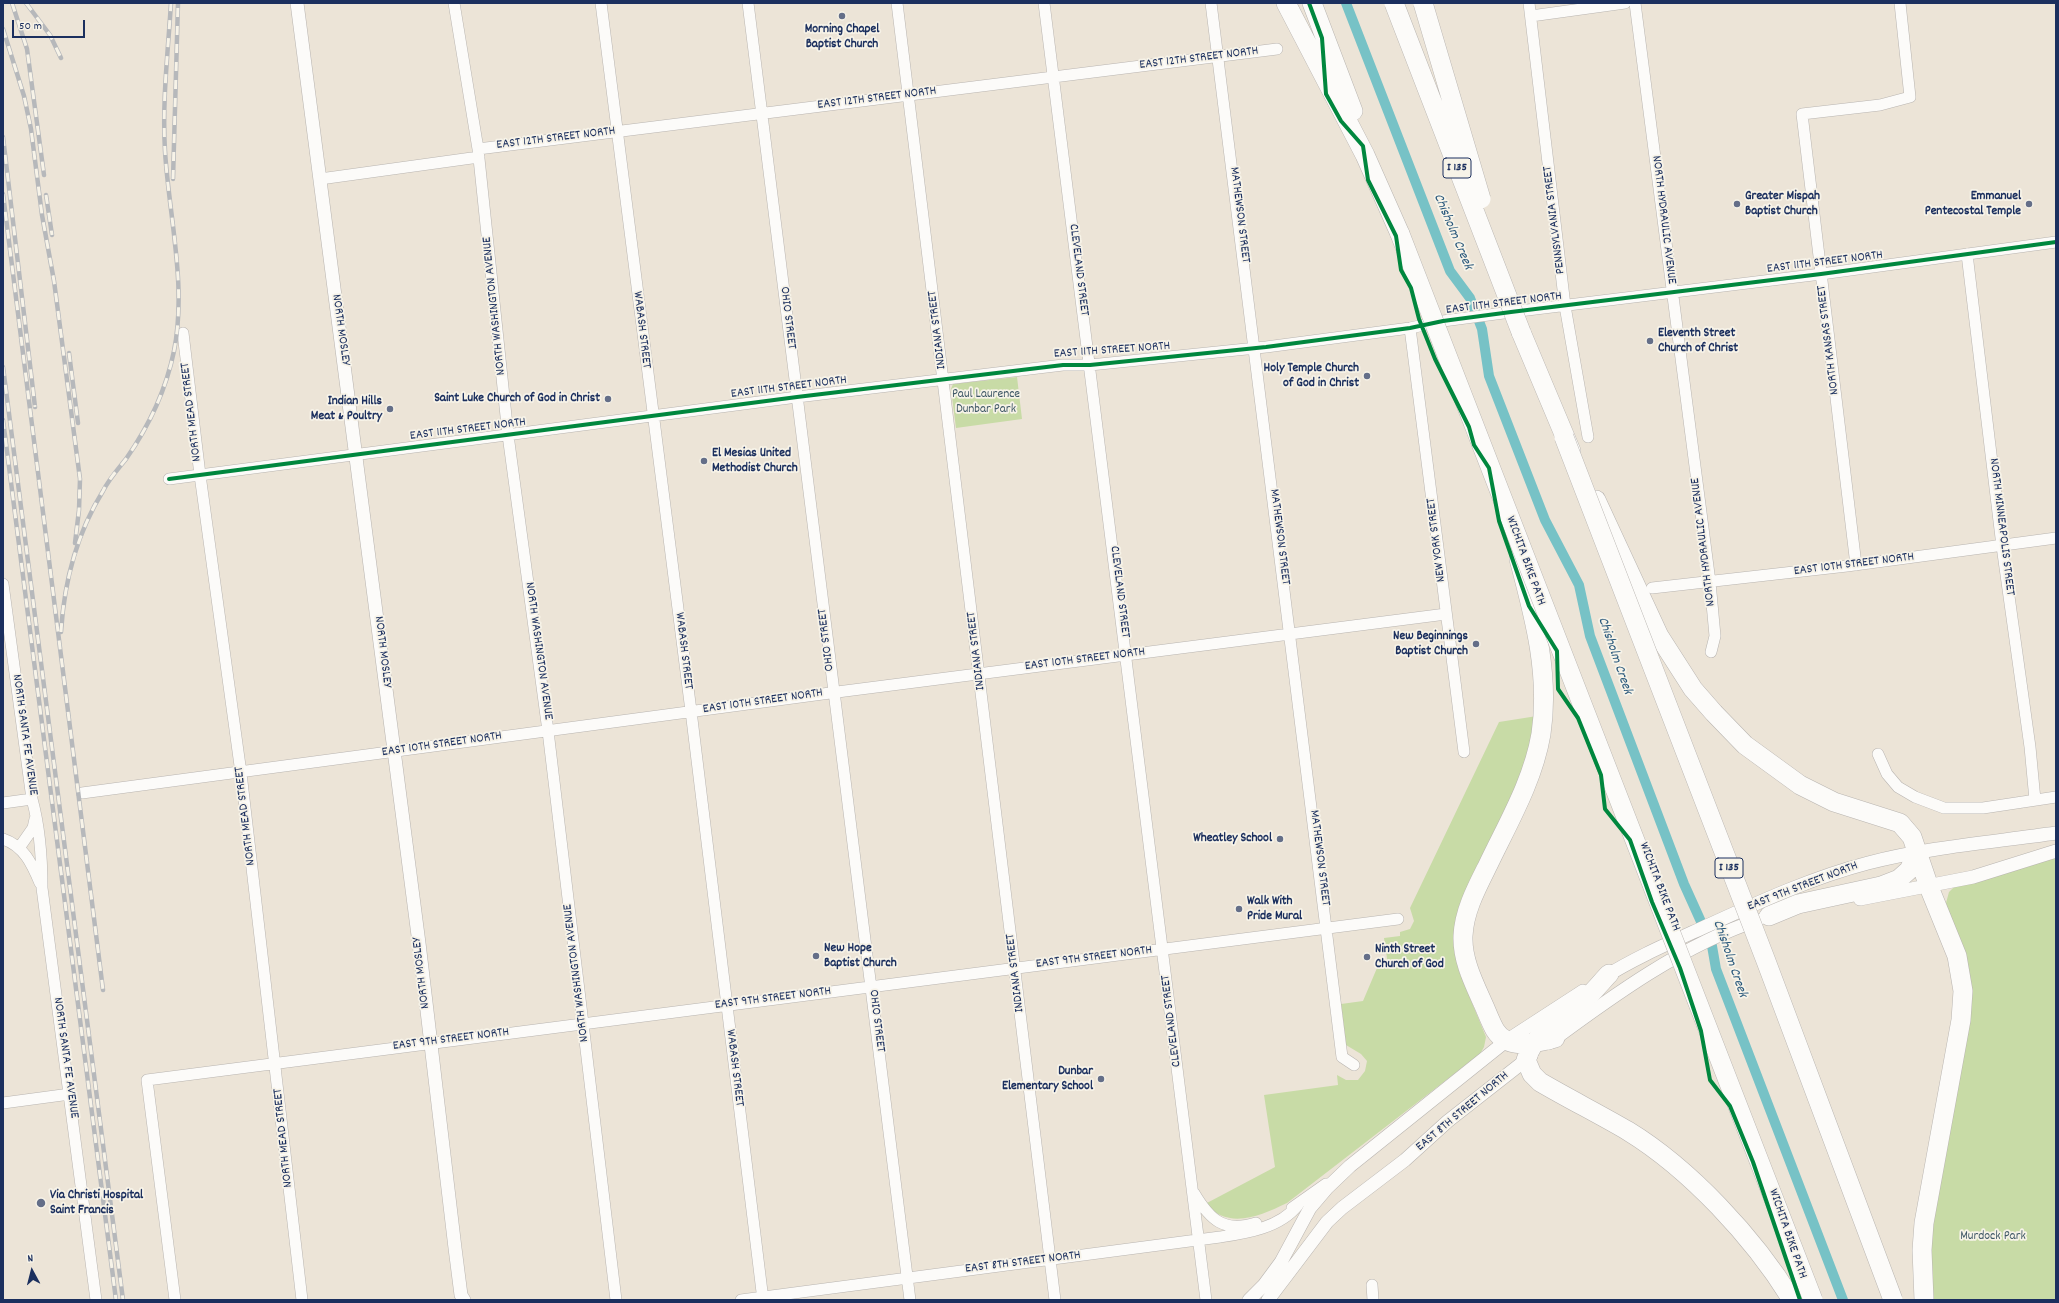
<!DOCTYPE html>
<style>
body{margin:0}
#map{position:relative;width:2059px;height:1303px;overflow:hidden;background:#ece4d7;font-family:Dekko,sans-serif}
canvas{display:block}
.frame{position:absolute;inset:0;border:4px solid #1b2f5e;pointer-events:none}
.north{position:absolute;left:12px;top:1251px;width:40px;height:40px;-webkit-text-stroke:3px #f7f3e8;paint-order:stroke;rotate:353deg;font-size:11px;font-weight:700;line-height:16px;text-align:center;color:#1b2f5e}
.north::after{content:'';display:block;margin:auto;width:14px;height:18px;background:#1b2f5e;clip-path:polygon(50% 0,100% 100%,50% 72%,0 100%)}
.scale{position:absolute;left:12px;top:20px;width:73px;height:18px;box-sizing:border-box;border:2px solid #1b2f5e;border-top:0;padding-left:5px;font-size:12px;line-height:14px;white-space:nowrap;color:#1b2f5e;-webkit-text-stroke:3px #f7f3e8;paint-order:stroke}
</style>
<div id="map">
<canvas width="2059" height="1303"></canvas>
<div class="frame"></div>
<div class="north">N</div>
<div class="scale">50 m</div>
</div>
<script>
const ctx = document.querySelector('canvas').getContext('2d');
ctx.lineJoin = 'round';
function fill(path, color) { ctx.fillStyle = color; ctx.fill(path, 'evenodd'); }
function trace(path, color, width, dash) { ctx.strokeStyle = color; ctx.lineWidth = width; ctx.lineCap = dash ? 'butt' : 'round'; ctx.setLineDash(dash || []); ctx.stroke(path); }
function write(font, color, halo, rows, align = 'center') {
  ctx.font = font + ' Dekko,sans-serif'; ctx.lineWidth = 3.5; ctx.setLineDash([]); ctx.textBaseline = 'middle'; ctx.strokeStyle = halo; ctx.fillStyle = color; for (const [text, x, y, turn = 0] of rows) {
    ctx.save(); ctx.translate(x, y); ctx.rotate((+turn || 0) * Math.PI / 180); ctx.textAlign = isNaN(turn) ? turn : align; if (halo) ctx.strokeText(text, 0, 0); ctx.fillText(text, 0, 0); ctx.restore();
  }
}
fill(new Path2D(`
 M 1017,377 L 1022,419 L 956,428 L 951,389 L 953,384 Z
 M 1537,716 L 1532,756 L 1456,950 L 1459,971 L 1486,1037 L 1484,1047 L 1480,1054 L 1287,1203 C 1260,1216 1229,1230 1205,1204 L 1275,1167 L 1264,1095 L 1338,1085 L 1337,1075 L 1346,1080 L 1358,1080 L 1365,1071 L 1367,1061 L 1361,1054 L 1346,1045 L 1341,1004 L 1363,1001 L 1377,968 L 1388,965 L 1384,938 L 1400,936 L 1400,932 L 1410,929 L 1414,921 L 1410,908 L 1499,722 Z
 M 2056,854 L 2056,1300 L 1930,1300 L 1928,1253 L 1963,1044 L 1946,903 L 1949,892 L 1955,886 Z`), '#c8dba6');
trace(new Path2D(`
 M 1346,3 L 1450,271 L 1470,298 L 1482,329 L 1489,376 L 1545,520 L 1579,585 L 1590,636 L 1684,884 L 1712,946 L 1716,969 L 1843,1300`), '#77c2c6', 10);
const minor = new Path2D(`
 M 454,3 L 478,149 L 508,435 L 548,731 L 616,1300
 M 601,3 L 691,711 L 763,1300
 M 748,3 L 910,1300
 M 897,3 L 1055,1300
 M 1044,3 L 1206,1300
 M 1211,3 L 1342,1057 L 1354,1065
 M 1529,3 L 1565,306 L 1588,437
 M 1635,3 L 1710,582 L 1715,636 L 1711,652
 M 1531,16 L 1625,3
 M 478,149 L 1277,49
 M 320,179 L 479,157
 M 1967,254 L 2002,546 L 2030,747 L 2035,800
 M 1410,328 L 1464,752
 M 183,333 L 200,475 L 241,773 L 302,1300
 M 169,479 L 797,397 L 1063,365 L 1090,365 L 1266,347 L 1410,328 L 1443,321 L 1511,312 L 1821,274 L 2056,242
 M 1856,565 L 1802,114 L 1880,105 L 1910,97 L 1900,3
 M 3,584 L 32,799 C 40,828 42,858 42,888 L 96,1300
 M 1652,588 L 1847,566 L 2056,538
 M 1878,754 L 1887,774 L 1898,787 L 1915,797 L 1944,808 L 1983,808 L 2056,797
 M 82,793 L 845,691 L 1446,614
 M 3,803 L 32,799
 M 3,839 C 24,846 32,864 40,883
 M 19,848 L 33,828 L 35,819
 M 3,1103 L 70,1094
 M 1194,1193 C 1210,1220 1224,1233 1256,1223
 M 1292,1208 L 1326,1184
 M 1372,1285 L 1373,1300
 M 175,1300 L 147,1080 L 1398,919
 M 741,1300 L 1220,1237 C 1246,1233 1280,1228 1298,1205`);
const tertiary = new Path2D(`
 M 297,3 L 419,943 L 455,1248 L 461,1295 L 464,1300
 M 1860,899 L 1973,877 L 2056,851
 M 1603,978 C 1636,957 1674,941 1711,924 C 1761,901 1814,877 1868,863 C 1929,847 1994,842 2056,833
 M 1549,1043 C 1611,997 1684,944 1758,920
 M 1249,1300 L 1264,1285 L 1281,1262 L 1310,1208 L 1327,1188 L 1350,1166 L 1506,1041 L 1583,991
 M 1268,1300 L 1327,1222 L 1342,1208 L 1405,1160 L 1448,1121 L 1531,1056`);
const motorway = new Path2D(`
 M 1286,3 L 1365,155 L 1400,234
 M 1312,3 L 1353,111
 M 1521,332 L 1571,451
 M 1596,500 L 1659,636 L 1693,689 L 1714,713 L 1745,745 L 1800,785 L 1834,802 L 1900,823 L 1912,837 L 1929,887 L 1957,956 L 1963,991 L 1961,1020 L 1924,1223 L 1922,1250 L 1924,1300
 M 1519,559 C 1534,616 1550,674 1541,734 C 1533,781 1508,823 1488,865 C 1477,887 1464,911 1463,936 C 1462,961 1475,985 1485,1008 C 1488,1015 1491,1023 1495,1030 C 1508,1051 1535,1043 1555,1038
 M 1769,916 L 1798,904 L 1881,886 L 1899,879 L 1909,870 L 1917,853
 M 1609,974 C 1601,982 1594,992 1585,999 C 1563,1017 1535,1031 1526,1060 L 1532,1074 L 1540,1082 C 1569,1099 1599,1114 1628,1131 C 1690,1169 1754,1238 1792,1300`);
trace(minor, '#b8b4b0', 12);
trace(tertiary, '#b8b4b0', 14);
trace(motorway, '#b8b4b0', 20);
trace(minor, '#fcfbf9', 11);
trace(tertiary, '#fcfbf9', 13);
trace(motorway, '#fcfbf9', 19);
const rail = new Path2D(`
 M 12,3 L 27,49 L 44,175
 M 26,3 L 50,35 L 61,58
 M 3,29 L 24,96 L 31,129 L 42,215 L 54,281 L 80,479 L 79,510 L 75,543
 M 3,137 L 35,407
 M 173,179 L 178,3
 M 3,194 L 103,990
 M 46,195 L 52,235
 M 69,353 L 78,423
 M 3,367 L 123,1300
 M 3,420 L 116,1300
 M 61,632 C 64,583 77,533 103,491 C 109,479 118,469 126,459 C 149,426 166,390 174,351 C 187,285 169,217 165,151 C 162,102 168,52 171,3`);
trace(rail, '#b6b8bb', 4.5);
trace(rail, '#f7f3e8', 3, [9]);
const motorwayBridge = new Path2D(`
 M 1394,3 L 1521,332
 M 1423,3 L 1481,199
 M 1400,234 L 1813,1300
 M 1564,437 L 1766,961 L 1893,1300`);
trace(motorwayBridge, '#b8b4b0', 20, []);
trace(motorwayBridge, '#fcfbf9', 19);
trace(new Path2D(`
 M 1309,3 L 1322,38 L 1326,94 L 1341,121 L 1363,146 L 1368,180 L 1396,236 L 1401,270 L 1411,288 L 1419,319 L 1435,359 L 1469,427 L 1474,445 L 1489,468 L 1499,521 L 1529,606 L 1557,651 L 1558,689 L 1578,718 L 1601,775 L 1605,809 L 1630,840 L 1652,902 L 1680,968 L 1701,1031 L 1710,1080 L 1730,1106 L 1753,1162 L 1800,1300
 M 169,479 L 797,397 L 1063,365 L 1090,365 L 1266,347 L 1410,328 L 1443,321 L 1511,312 L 1821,274 L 2056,242`), '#00873e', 4);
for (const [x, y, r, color] of [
 [842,16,4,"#646e88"],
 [1737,204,4,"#646e88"],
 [2029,204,4,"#646e88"],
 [1650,341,4,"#646e88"],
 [1367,376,4,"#646e88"],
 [608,399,4,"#646e88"],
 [390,409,4,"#646e88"],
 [704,461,4,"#646e88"],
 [1476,644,4,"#646e88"],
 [1280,839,4,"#646e88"],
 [1239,909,4,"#646e88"],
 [816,956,4,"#646e88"],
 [1367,957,4,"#646e88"],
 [1101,1079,4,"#646e88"],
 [41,1203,5,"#646e88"]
]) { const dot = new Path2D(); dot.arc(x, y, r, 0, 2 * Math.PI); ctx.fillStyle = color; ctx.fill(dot); trace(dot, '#f7f3e8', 1.5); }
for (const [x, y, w] of [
 [1457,168,28],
 [1729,868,28]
]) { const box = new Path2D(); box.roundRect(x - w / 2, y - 10, w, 20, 3); ctx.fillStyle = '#f7f3e8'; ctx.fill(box); trace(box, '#1b2f5e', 1); }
write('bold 12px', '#1b2f5e', null, [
 ["I 135",1457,168],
 ["I 135",1729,868]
]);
write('bold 13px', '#1b2f5e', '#f7f3e8', [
 ["Morning Chapel",842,30,"center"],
 ["Baptist Church",842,45,"center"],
 ["Greater Mispah",1745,197],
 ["Baptist Church",1745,212],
 ["Emmanuel",2021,197,"right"],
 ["Pentecostal Temple",2021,212,"right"],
 ["Eleventh Street",1658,334],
 ["Church of Christ",1658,349],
 ["Holy Temple Church",1359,369,"right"],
 ["of God in Christ",1359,384,"right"],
 ["Saint Luke Church of God in Christ",600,399,"right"],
 ["Indian Hills",382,402,"right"],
 ["Meat & Poultry",382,417,"right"],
 ["El Mesias United",712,454],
 ["Methodist Church",712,469],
 ["New Beginnings",1468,637,"right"],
 ["Baptist Church",1468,652,"right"],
 ["Wheatley School",1272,839,"right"],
 ["Walk With",1247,902],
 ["Pride Mural",1247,917],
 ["New Hope",824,949],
 ["Baptist Church",824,964],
 ["Ninth Street",1375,950],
 ["Church of God",1375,965],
 ["Dunbar",1093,1072,"right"],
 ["Elementary School",1093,1087,"right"],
 ["Via Christi Hospital",50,1196],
 ["Saint Francis",50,1211]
], 'left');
write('13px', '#1b2f5e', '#f7f3e8', [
 ["EAST 12TH STREET NORTH",1199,59,-7],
 ["EAST 12TH STREET NORTH",877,99,-7],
 ["EAST 12TH STREET NORTH",556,139,-7],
 ["MATHEWSON STREET",1239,215,83],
 ["PENNSYLVANIA STREET",1555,220,-97],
 ["NORTH HYDRAULIC AVENUE",1663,220,83],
 ["EAST 11TH STREET NORTH",1825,263,-7],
 ["CLEVELAND STREET",1078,270,83],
 ["EAST 11TH STREET NORTH",1504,304,-7],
 ["NORTH WASHINGTON AVENUE",495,306,-96],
 ["OHIO STREET",787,318,83],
 ["NORTH MOSLEY",340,330,82],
 ["WABASH STREET",641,330,83],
 ["INDIANA STREET",938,330,-97],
 ["NORTH KANSAS STREET",1829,340,-97],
 ["EAST 11TH STREET NORTH",1112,351,-4],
 ["EAST 11TH STREET NORTH",789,388,-7],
 ["NORTH MEAD STREET",192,412,-97],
 ["EAST 11TH STREET NORTH",468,430,-7],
 ["NORTH MINNEAPOLIS STREET",2001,527,83],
 ["MATHEWSON STREET",1279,537,83],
 ["NEW YORK STREET",1437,540,-97],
 ["NORTH HYDRAULIC AVENUE",1704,542,-97],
 ["WICHITA BIKE PATH",1525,561,70],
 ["EAST 10TH STREET NORTH",1854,565,-7],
 ["CLEVELAND STREET",1119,592,83],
 ["OHIO STREET",827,640,-97],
 ["NORTH WASHINGTON AVENUE",538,651,82],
 ["WABASH STREET",683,651,83],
 ["INDIANA STREET",977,651,-97],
 ["NORTH MOSLEY",382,652,83],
 ["EAST 10TH STREET NORTH",1085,660,-7],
 ["EAST 10TH STREET NORTH",763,702,-8],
 ["NORTH SANTA FE AVENUE",24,735,82],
 ["EAST 10TH STREET NORTH",442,745,-8],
 ["NORTH MEAD STREET",246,816,-97],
 ["MATHEWSON STREET",1319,858,83],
 ["WICHITA BIKE PATH",1659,887,69],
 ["EAST 9TH STREET NORTH",1803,887,-21],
 ["EAST 9TH STREET NORTH",1094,958,-7],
 ["NORTH MOSLEY",422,973,-97],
 ["NORTH WASHINGTON AVENUE",577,973,-97],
 ["INDIANA STREET",1016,973,-97],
 ["EAST 9TH STREET NORTH",773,999,-7],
 ["OHIO STREET",876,1021,83],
 ["CLEVELAND STREET",1172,1021,-97],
 ["EAST 9TH STREET NORTH",451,1040,-7],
 ["NORTH SANTA FE AVENUE",65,1058,82],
 ["WABASH STREET",734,1068,83],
 ["EAST 8TH STREET NORTH",1463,1112,-40],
 ["NORTH MEAD STREET",284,1138,-96],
 ["WICHITA BIKE PATH",1787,1234,71],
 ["EAST 8TH STREET NORTH",1023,1263,-7]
]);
write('13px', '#3f5866', '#f7f3e8', [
 ["Paul Laurence",986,395],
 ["Dunbar Park",986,410],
 ["Murdock Park",1993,1237]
]);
write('italic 14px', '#28577b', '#f7f3e8', [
 ["Chisholm Creek",1452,232,67],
 ["Chisholm Creek",1614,656,71],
 ["Chisholm Creek",1729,959,71]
]);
</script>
